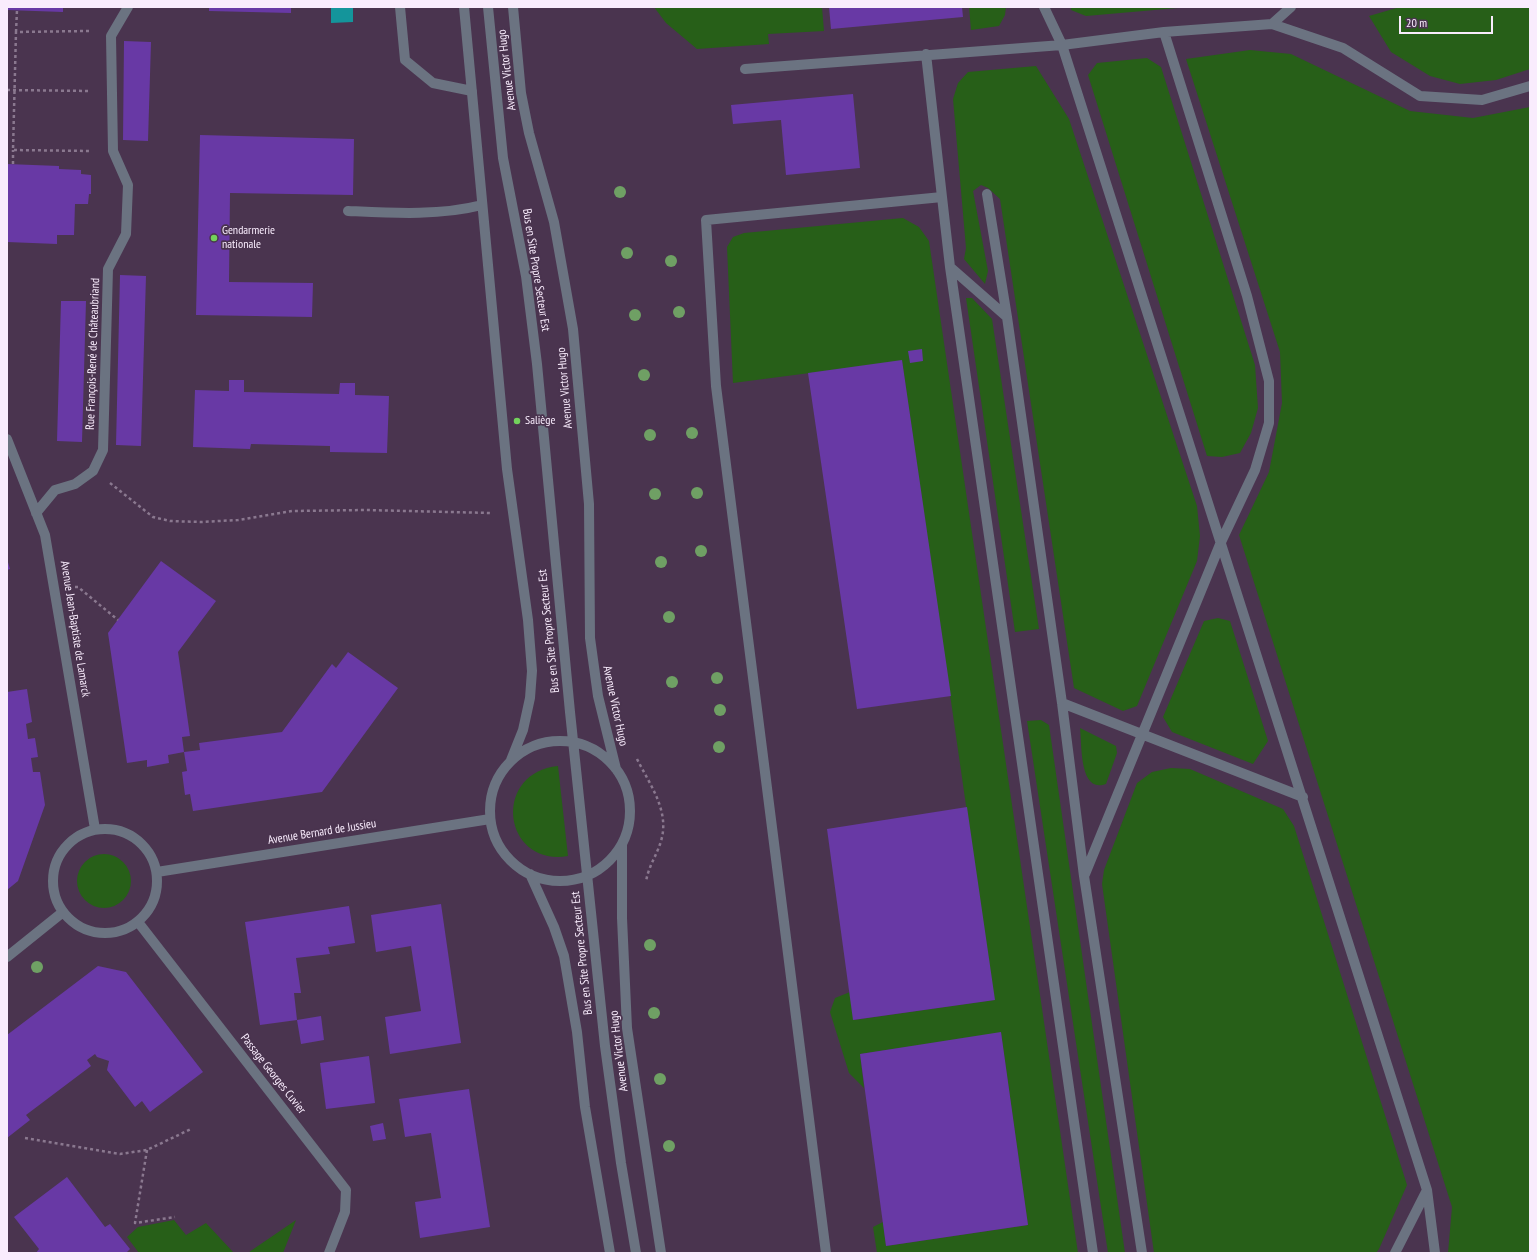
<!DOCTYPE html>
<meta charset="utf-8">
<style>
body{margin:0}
#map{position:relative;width:1537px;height:1260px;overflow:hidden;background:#4a344f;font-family:"PT Sans Narrow",sans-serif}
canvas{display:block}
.frame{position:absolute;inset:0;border:8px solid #f9ecfd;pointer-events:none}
.scale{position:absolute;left:1399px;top:16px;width:94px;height:18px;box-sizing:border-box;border:2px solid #f9ecfd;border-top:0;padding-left:5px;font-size:12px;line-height:14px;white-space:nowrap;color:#f9ecfd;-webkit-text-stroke:3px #4a344f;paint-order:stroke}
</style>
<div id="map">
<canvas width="1537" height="1260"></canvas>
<div class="frame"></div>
<div class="scale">20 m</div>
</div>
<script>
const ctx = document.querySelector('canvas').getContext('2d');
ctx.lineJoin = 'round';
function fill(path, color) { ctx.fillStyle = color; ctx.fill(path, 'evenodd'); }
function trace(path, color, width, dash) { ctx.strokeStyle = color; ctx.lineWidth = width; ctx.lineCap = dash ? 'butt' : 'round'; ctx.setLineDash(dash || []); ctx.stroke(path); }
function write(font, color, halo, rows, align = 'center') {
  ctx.font = font + ' "PT Sans Narrow",sans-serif'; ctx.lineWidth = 3.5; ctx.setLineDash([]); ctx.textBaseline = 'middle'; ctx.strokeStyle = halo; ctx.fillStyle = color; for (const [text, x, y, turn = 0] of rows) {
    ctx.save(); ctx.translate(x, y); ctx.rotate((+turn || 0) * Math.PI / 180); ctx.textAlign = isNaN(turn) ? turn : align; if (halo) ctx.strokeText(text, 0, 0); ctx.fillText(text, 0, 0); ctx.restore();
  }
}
fill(new Path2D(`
 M 654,7 L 822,7 L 824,31 L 768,34 L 769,44 L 697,49 L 666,23 Z
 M 969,7 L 1006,7 L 1005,15 L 999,26 L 971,30 Z
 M 1071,7 L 1189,7 L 1086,16 L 1071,10 Z
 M 1400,7 L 1530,7 L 1530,69 L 1496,80 L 1460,84 L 1430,76 L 1391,52 L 1369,16 Z
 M 1250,50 L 1291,54 L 1410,111 L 1473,118 L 1530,107 L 1530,1253 L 1448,1253 L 1452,1207 L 1239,535 L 1269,472 L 1282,403 L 1280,352 L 1186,59 Z
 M 1147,58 L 1161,67 L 1255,365 L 1258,408 L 1251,433 L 1240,453 L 1222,457 L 1207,456 L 1088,75 L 1097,63 Z
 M 1036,66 L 1069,119 L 1197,506 L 1200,536 L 1197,561 L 1137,706 L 1123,711 L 1074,688 L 1000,199 L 988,188 L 981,185 L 973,191 L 988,271 L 985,284 L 964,259 L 966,248 L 953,99 L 958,83 L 968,72 Z
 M 903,218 L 919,227 L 929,241 L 1078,1253 L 877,1253 L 873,1227 L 883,1222 L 886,1246 L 1028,1225 L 1001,1033 L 860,1054 L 864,1088 L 849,1073 L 830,1012 L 835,998 L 850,992 L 854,1020 L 994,1000 L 902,361 L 733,383 L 727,247 L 733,237 L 744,233 Z
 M 966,298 L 972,298 L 992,319 L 1039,629 L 1015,632 Z
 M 1218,618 L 1230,621 L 1268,741 L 1253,764 L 1172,732 L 1163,717 L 1204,621 Z
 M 1041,720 L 1049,725 L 1125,1253 L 1108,1253 L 1027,721 Z
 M 1080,728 L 1116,746 L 1117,753 L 1106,784 C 1079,794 1082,745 1080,728 Z
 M 558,766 L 568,856 C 503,867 491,773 558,766 Z
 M 1171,768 L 1190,769 L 1283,809 L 1294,826 L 1407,1185 L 1379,1249 L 1376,1253 L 1154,1253 L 1102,884 L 1104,870 L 1137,783 L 1152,772 Z
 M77 881a27 27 0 1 1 54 0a27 27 0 1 1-54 0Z
 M 174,1220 L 186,1235 L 206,1223 L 234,1253 L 139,1253 L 127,1237 L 138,1227 Z
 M 296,1220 L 283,1253 L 248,1253 L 252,1250 Z`), '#275f18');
fill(new Path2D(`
 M 331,7 L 353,7 L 353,22 L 331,23 Z`), '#14959b');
fill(new Path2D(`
 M 7,7 L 63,7 L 63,12 L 7,10 Z
 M 209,7 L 291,7 L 291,13 L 209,11 Z
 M 829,7 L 962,7 L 963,17 L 831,29 Z
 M 124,41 L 151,42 L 148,141 L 123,140 Z
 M 853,94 L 860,168 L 786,175 L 781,120 L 733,124 L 731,105 Z
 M 200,135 L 354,139 L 353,195 L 230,193 L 229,282 L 313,283 L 312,317 L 196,315 Z
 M 7,164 L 59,166 L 59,169 L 81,170 L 81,174 L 91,175 L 91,194 L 89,194 L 88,204 L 75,204 L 74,235 L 57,235 L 57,244 L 7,242 Z
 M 120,275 L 146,276 L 141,446 L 116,445 Z
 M 61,301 L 86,301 L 82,442 L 57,441 Z
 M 922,349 L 923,361 L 910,363 L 908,351 Z
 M 902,360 L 951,696 L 857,709 L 808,373 Z
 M 229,380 L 244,380 L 244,392 L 339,394 L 340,383 L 355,383 L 355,395 L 389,396 L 387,453 L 330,452 L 330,446 L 251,444 L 250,449 L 193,447 L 195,390 L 229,391 Z
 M 7,559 L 10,569 L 7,570 Z
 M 161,561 L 216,601 L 178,652 L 190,736 L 182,737 L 184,752 L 168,755 L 169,763 L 147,767 L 147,760 L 127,763 L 108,633 Z
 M 348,652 L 398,688 L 322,792 L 193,811 L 190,794 L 185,795 L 182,772 L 187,771 L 184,752 L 200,750 L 199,743 L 282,732 L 332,664 L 336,668 Z
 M 27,689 L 32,722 L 26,724 L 28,739 L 35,738 L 38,757 L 31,758 L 33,772 L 40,772 L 45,805 L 18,881 L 7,890 L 7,692 Z
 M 967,807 L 995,1000 L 853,1020 L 827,829 Z
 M 441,904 L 461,1043 L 390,1054 L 385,1017 L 421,1011 L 411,946 L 376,952 L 371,915 Z
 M 349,906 L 355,943 L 328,947 L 330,954 L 296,958 L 301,993 L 294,993 L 297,1020 L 260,1025 L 245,922 Z
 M 98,966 L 126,972 L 203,1072 L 150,1112 L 142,1101 L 135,1107 L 107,1070 L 109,1061 L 97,1057 L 95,1054 L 87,1060 L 91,1066 L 26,1115 L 30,1120 L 7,1138 L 7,1035 Z
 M 321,1016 L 324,1040 L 301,1044 L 297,1020 Z
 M 1001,1032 L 1028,1225 L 886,1246 L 860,1054 Z
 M 369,1056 L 375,1103 L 326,1109 L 320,1063 Z
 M 469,1089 L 490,1227 L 420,1238 L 415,1202 L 441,1198 L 431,1133 L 405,1137 L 399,1099 Z
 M 383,1123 L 386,1139 L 373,1141 L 370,1126 Z
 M 67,1177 L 105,1227 L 110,1224 L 130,1249 L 126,1253 L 36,1253 L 39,1249 L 14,1217 Z`), '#6839a5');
trace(new Path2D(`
 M 89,31 L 16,32 L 13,150 L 91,151
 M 16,32 L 17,10
 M 7,90 L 90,91
 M 13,164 L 13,150
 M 110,483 L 153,517 L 170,521 L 201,522 L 238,520 L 292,511 L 366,510 L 492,513
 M 75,587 L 78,587 L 118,620
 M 637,759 C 650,785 670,811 661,841 C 657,855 648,867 646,882
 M 25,1138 L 120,1154 L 147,1150 L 191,1129
 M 147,1150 L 135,1223 L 175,1217`), '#8a788f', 2.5, [3, 3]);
trace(new Path2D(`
 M 400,7 L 405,60 L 433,83 L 472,91
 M 464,7 L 507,469 L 528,620 L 532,671 L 530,698 L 523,730 L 511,760
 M 488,7 L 503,158 L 526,276 L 537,364 L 570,712 L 605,1046 L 621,1163 L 636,1253
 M 513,7 L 521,93 L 529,133 L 554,222 L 573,329 L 589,504 L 590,638 L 598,696 L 616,769
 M 1044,7 L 1062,45 L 1427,1190 L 1435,1253
 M 1272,24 L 1291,7
 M 745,69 L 1062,45 L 1164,32 L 1272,24 L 1343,48 L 1420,96 L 1482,100 L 1530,86
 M 987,194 L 1007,317
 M 942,197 L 950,267 L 1093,1253
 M 348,211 C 392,213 439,216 482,205
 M 950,267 L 1007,317 L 1062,703 L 1084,876 L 1142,1253
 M 7,439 L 45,535 L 95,829
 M 36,513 L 55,490 L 75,484 L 93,471 L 103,450 L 108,269 L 126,234 L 128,185 L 113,151 L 111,36 L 128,7
 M 1062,703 L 1303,797
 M490 811a70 70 0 1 1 140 0a70 70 0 1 1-140 0Z
 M53 881a52 52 0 1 1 104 0a52 52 0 1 1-104 0Z
 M 622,845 L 622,918 L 627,1028 L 661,1253
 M 157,872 L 490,819
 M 530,874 L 554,927 L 564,956 L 577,1032 L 585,1107 L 610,1253
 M 1085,874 L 1221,542 L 1255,470 L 1269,423 L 1269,381 L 1247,296 L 1164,32
 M 138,922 L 346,1190 L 345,1212 L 329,1253
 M 7,957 L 63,912
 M 826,1253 L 716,386 L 706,220 L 942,197 L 926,54
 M 1395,1253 L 1427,1190`), '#6b7381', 10);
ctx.fillStyle = '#6fa064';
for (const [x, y] of [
 [620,192],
 [627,253],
 [671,261],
 [679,312],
 [635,315],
 [644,375],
 [692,433],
 [650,435],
 [697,493],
 [655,494],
 [701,551],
 [661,562],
 [669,617],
 [717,678],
 [672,682],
 [720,710],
 [719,747],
 [650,945],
 [37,967],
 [654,1013],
 [660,1079],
 [669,1146]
]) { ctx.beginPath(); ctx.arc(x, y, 6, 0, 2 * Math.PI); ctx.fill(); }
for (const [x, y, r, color] of [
 [214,238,4,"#73d25c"],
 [517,421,4,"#73d25c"]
]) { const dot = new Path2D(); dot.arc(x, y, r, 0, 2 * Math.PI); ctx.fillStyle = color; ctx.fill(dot); trace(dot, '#4a344f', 1.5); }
write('12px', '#f9ecfd', '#4a344f', [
 ["Avenue Victor Hugo",507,70,-97],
 ["Bus en Site Propre Secteur Est",536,270,81],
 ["Rue François-René de Châteaubriand",93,354,-88],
 ["Avenue Victor Hugo",565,388,-95],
 ["Avenue Jean-Baptiste de Lamarck",75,629,81],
 ["Bus en Site Propre Secteur Est",549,631,-96],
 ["Avenue Victor Hugo",615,706,78],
 ["Avenue Bernard de Jussieu",322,832,-9],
 ["Bus en Site Propre Secteur Est",582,953,-96],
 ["Avenue Victor Hugo",619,1051,-97],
 ["Passage Georges Cuvier",273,1074,52]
]);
write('12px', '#f9ecfd', '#4a344f', [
 ["Gendarmerie",222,231],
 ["nationale",222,245],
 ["Saliège",525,421]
], 'left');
</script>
